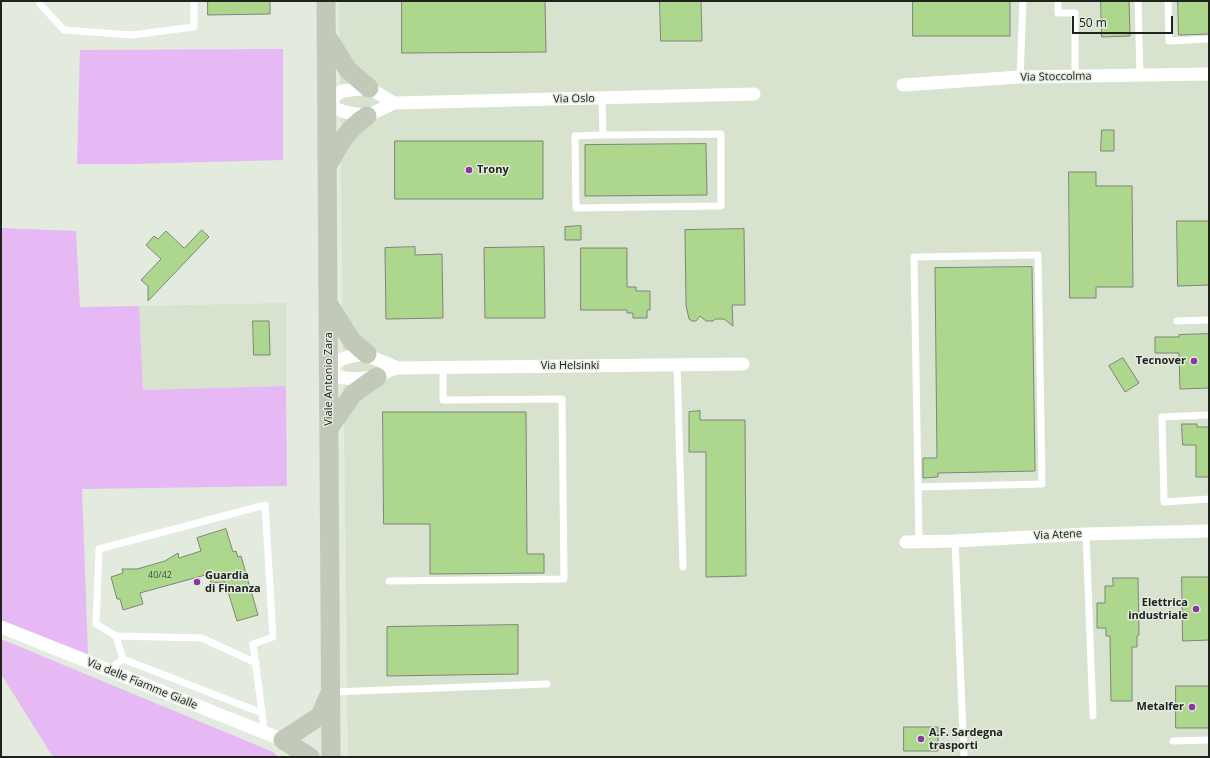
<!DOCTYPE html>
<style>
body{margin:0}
#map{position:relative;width:1210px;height:758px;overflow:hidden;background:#e3eade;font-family:"Open Sans",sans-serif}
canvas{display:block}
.frame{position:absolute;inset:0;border:2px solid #20221e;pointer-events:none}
.scale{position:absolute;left:1072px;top:16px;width:101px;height:18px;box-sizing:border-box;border:2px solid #20221e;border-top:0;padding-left:5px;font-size:12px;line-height:14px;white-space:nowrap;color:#20221e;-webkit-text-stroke:3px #e3eade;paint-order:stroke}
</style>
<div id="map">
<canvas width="1210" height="758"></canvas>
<div class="frame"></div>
<div class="scale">50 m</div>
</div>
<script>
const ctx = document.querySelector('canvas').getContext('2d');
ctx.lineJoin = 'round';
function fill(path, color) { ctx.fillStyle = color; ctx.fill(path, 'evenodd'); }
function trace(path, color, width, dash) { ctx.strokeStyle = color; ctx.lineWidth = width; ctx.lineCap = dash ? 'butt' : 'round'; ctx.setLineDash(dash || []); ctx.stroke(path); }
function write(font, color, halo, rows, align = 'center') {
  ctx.font = font + ' "Open Sans",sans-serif'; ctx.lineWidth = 3; ctx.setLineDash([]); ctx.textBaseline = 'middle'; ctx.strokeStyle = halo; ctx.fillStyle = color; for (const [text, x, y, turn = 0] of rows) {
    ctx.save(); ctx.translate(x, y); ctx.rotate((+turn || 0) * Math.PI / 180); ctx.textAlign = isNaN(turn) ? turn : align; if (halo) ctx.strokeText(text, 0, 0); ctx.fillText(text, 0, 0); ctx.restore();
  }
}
fill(new Path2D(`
 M 339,1 L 1209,1 L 1209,757 L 348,757 Z
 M 286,303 L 286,386 L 143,390 L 139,306 Z`), '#d7e2cf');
fill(new Path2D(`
 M 283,49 L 283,160 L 133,164 L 77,164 L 80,50 Z
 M 1,228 L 76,231 L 80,307 L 139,306 L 143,390 L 286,386 L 287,486 L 82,489 L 88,654 L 1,620 Z
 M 1,639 L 273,752 L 278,757 L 53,757 L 1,674 Z`), '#e6b9f5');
const building = new Path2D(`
 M 208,1 L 270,1 L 270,14 L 208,15 Z
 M 402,1 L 545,1 L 546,52 L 402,53 Z
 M 660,1 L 701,1 L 702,41 L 661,41 Z
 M 913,1 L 1010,1 L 1010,36 L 913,36 Z
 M 1101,1 L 1129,1 L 1130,36 L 1102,37 Z
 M 1178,1 L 1209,1 L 1209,34 L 1179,35 Z
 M 1102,130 L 1114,130 L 1114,151 L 1101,151 Z
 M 395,141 L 543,141 L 543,199 L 395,199 Z
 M 706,144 L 707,195 L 585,196 L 585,145 Z
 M 1069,172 L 1096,172 L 1096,186 L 1132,186 L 1133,287 L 1096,287 L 1096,298 L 1070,298 Z
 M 1177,221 L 1209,221 L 1209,285 L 1178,286 Z
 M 581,226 L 581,240 L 565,240 L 565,227 Z
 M 744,229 L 745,305 L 732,305 L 733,326 L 724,319 L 715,319 L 713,321 L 706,321 L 700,316 L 696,321 L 692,321 L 689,319 L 686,305 L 685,230 Z
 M 202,230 L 209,237 L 148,301 L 148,286 L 141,280 L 161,259 L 146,245 L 154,236 L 158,239 L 166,231 L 184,248 Z
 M 415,247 L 415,255 L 442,254 L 443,318 L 386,319 L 385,248 Z
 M 544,247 L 545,318 L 485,318 L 484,248 Z
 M 581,248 L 627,248 L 627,287 L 636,287 L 636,291 L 650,291 L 650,310 L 647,310 L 647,318 L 633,318 L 633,313 L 627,313 L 627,310 L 581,310 Z
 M 1032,267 L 1035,471 L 938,473 L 938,477 L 923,478 L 923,458 L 937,458 L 935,268 Z
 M 253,321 L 269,321 L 270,355 L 254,355 Z
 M 1209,334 L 1209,388 L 1180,389 L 1179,353 L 1155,353 L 1155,337 L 1179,337 L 1179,335 Z
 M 1123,358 L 1139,383 L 1125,392 L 1109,366 Z
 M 700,411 L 700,420 L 745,420 L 746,576 L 706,577 L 706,452 L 689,452 L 689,412 Z
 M 383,412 L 526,412 L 527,554 L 544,554 L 544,573 L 430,574 L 430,524 L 384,524 Z
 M 1182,424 L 1197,424 L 1197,427 L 1209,427 L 1209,477 L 1196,477 L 1196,445 L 1183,445 Z
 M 226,529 L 233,552 L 236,551 L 238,557 L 241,556 L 258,615 L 237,621 L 225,582 L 211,583 L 209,574 L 140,593 L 143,604 L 123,610 L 120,599 L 117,599 L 111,577 L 123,573 L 122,569 L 137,569 L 165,561 L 178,553 L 179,558 L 201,551 L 197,538 Z
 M 1182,577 L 1209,577 L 1209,640 L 1183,641 Z
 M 1113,578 L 1138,578 L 1139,635 L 1137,636 L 1137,647 L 1132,647 L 1132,701 L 1111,701 L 1110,636 L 1106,636 L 1106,628 L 1097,628 L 1097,603 L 1105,603 L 1105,586 L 1113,586 Z
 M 518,625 L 518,674 L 387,676 L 387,627 Z
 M 1176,686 L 1209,686 L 1209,728 L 1176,728 Z
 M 904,727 L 938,727 L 938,751 L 904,751 Z`);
fill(building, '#aed78e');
trace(building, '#7f857b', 1);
trace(new Path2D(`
 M 40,1 L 40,4 L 64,30 L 132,35 L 194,27 L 194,1
 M 1058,1 L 1058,13 L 1075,13 L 1075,76
 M 1138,1 L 1140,75
 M 1168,1 L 1169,41 L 1209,39
 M 1020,77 L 1023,1
 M 602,98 L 603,135 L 575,136 L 576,208 L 721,206 L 721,134 L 603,135
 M 1177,321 L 1209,320
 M 677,365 L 683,567
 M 1209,415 L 1162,417 L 1164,502 L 1209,499
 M 918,487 L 1042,484 L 1038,255 L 914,257 L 919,542
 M 1086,534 L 1093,716
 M 955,541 L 964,757
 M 389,581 L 564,579 L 562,399 L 443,400 L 443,367
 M 116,636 L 123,659
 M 256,663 L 202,638 L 116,636 L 96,624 L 99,549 L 265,505 L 273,637 L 253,644 L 262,713
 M 109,670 L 123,659 L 262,713 L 264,733
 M 331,692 L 547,684
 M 1173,741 L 1209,740`), '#fff', 7);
trace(new Path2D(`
 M 903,85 L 1020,77 L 1209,74
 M 394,103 L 369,88 L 342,91 L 334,97 L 327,105 L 345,112 L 367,116 L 394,103 L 754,94
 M 398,368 L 371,357 L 367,354 C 350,356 341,357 329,368 L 339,377 L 353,379 L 377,377 L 390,370 L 398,368 L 743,364
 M 906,542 L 955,541 L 1086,534 L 1209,531
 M 1,627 L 283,740`), '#fff', 13);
trace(new Path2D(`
 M 326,1 L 331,757
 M 326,35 L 348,70 L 369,88
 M 328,165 C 340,144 346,130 367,116
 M 328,303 L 352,341 L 367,354
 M 329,428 L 353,394 L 368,383 L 377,377
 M 310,757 L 283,740 L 320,716 L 329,695`), '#c1c9b9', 19);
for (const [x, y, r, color] of [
 [469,170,4,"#8b36a4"],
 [1194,361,4,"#8b36a4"],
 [197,582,4,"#8b36a4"],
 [1196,609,4,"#8b36a4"],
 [1192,707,4,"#8b36a4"],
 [921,739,4,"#8b36a4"]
]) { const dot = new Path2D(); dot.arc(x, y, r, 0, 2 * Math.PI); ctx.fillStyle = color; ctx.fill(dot); trace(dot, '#e3eade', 1.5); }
write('9px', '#444f3a', null, [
 ["40/42",160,575]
]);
write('11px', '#20221e', '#e3eade', [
 ["Via Stoccolma",1056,77,-1],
 ["Via Oslo",574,99,-1],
 ["Via Helsinki",570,366],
 ["Viale Antonio Zara",329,379,-90],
 ["Via Atene",1058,535,-3],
 ["Via delle Fiamme Gialle",142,684,22]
]);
write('bold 11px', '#20221e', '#e3eade', [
 ["Trony",477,170],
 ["Tecnover",1186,361,"right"],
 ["Guardia",205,576],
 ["di Finanza",205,589],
 ["Elettrica",1188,603,"right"],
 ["industriale",1188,616,"right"],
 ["Metalfer",1184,707,"right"],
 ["A.F. Sardegna",929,733],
 ["trasporti",929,746]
], 'left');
</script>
